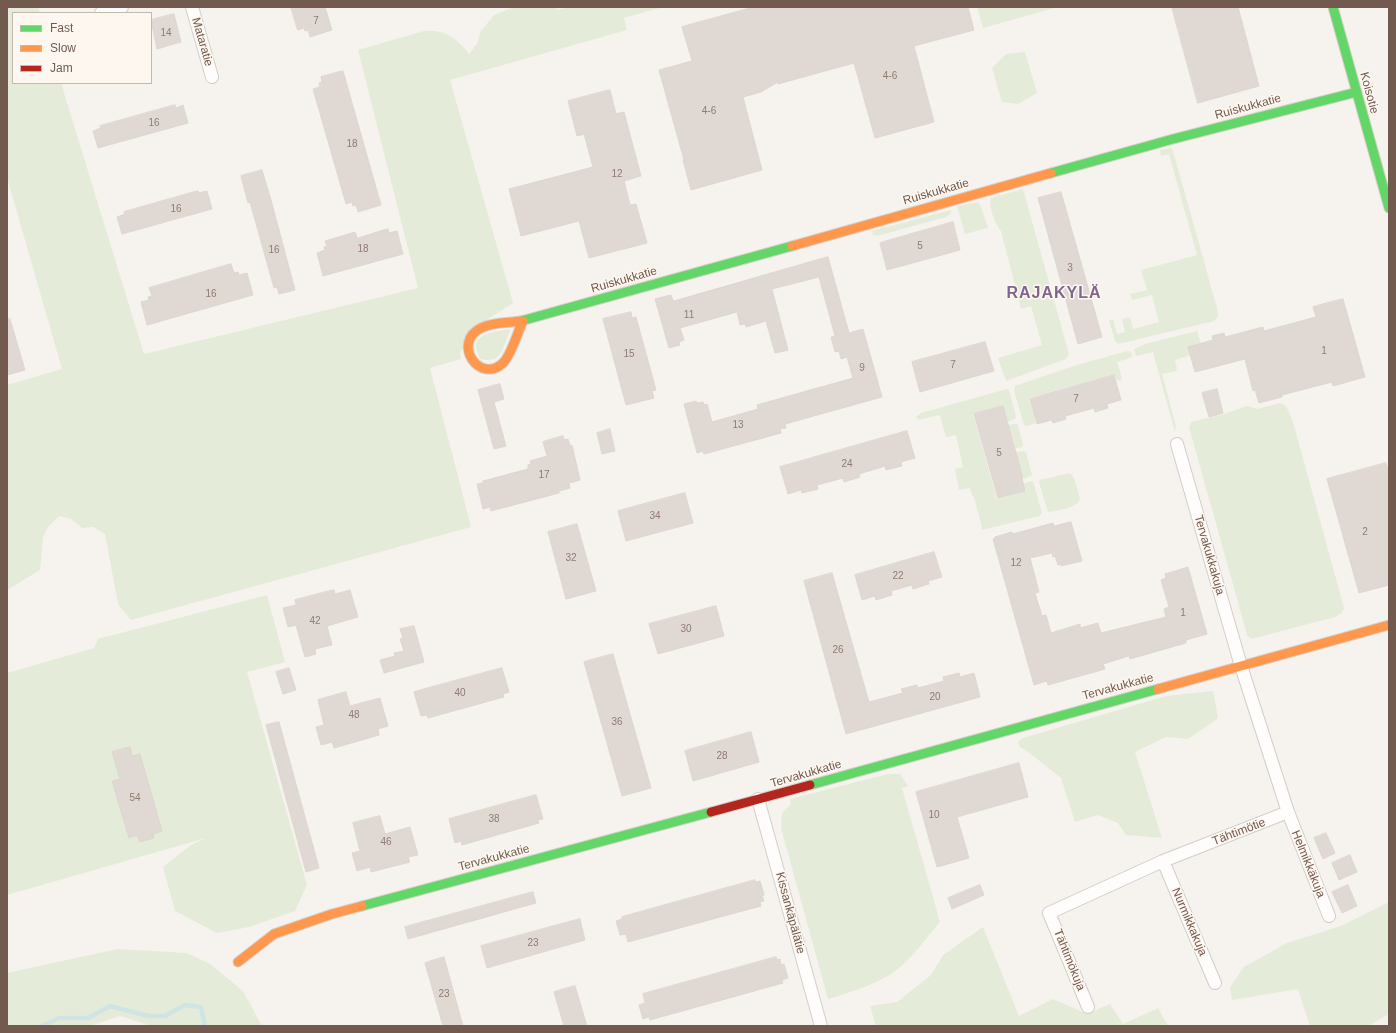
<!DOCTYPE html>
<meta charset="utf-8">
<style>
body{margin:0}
#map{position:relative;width:1396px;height:1033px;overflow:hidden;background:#f6f2ed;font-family:Helvetica,sans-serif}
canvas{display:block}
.frame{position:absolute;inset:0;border:8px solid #725a4f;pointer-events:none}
.legend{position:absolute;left:12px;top:12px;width:140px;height:72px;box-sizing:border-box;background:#fdf7ef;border:1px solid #c5b8af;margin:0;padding:5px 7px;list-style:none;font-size:12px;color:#725a4f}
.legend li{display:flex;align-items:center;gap:8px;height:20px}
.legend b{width:20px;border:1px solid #c5b8af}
</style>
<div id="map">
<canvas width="1396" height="1033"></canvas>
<div class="frame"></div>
<ul class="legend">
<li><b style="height:5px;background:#63d668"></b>Fast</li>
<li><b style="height:5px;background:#ff974d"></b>Slow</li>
<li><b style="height:5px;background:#b3261e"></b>Jam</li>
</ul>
</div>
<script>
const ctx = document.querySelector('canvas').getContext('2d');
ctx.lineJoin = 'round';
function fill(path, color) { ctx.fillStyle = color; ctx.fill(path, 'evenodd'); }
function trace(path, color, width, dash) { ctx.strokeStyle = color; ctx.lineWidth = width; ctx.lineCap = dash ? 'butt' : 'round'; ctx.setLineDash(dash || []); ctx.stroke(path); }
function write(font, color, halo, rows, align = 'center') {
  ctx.font = font + ' Helvetica,sans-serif'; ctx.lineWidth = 3; ctx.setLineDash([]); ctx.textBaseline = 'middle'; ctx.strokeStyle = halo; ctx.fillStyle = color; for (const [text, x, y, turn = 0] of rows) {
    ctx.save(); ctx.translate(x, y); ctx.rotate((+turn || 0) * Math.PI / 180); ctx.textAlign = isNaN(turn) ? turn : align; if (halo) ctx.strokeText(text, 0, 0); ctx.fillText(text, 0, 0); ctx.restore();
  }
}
fill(new Path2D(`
 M 7,7 L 38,7 L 40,13 L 13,13 L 13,83 L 61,83 L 144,354 L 418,288 L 358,50 L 424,31 C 444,29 457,38 469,54 L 477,44 L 481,31 L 494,15 L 514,7 L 556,7 L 557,10 L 569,7 L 663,7 L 624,18 L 627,30 L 450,80 L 513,303 L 488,319 L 460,352 L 461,359 L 430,368 L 471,527 L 131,620 L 118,604 L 105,534 L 93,527 L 82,528 L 71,519 L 59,516 L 48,527 L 43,537 L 40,570 L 7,590 L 7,385 L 62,369 L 7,177 Z
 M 977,7 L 1058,7 L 983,28 Z
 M 1025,52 L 1037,93 L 1018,104 L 1002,102 L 992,68 L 1006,54 Z
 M 1171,148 L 1173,151 L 1217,308 L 1218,316 L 1214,321 L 1118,344 L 1115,341 L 1109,320 L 1113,319 L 1117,334 L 1125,332 L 1122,319 L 1130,317 L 1133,329 L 1159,322 L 1152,295 L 1132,300 L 1130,294 L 1147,290 L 1141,270 L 1197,255 L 1169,154 L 1161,156 L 1160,150 Z
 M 1023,189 L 1069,354 L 1066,359 L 1006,381 L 998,358 L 1042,345 L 1031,306 L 1021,309 L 1001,231 C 995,223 988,207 991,198 Z
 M 978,202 L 981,207 L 988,228 L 965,234 L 957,206 Z
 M 951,210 L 951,213 L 946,217 L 877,236 L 873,235 L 872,231 Z
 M 509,329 L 510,331 C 502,349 502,364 480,359 C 479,356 476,350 476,347 C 475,333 499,331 509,329 Z
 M 1197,331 L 1201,344 L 1191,355 L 1175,360 L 1177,369 L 1176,371 L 1162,374 L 1176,426 L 1175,432 L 1153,352 L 1136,356 L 1134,349 L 1145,344 Z
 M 1128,351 L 1131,352 L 1132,357 L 1117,362 L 1122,378 L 1121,381 L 1117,380 L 1114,374 L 1029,398 L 1036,423 L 1027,426 L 1024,425 L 1014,391 L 1015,386 L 1077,365 Z
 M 1007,389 L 1009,390 L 1016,416 L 1015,419 L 1007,422 L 1003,405 L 973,414 L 997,499 L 1026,491 L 1024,486 L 1022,486 L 1022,484 L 1033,481 L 1042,513 L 1039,516 L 982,530 L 981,528 L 982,527 L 974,497 L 973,497 L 970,488 L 959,490 L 955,469 L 963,467 L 956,435 L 946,437 L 940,416 L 938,415 L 919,420 L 916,417 L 921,413 Z
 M 1280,403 C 1288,405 1290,415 1293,422 L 1344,608 L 1342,613 L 1335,617 L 1251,639 L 1247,635 L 1244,624 L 1189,427 L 1191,422 L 1224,414 L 1247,406 L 1257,409 Z
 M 1012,424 L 1017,424 L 1018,426 L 1023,444 L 1022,447 L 1012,449 L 1011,447 L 1015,446 L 1009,427 L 1006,428 L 1006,426 Z
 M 1023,451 L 1026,452 L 1032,475 L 1024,479 L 1018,459 L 1015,460 L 1013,453 Z
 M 1070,473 L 1074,478 L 1080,498 C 1078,508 1057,511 1048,512 L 1039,482 L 1040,480 Z
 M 267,595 L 285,662 L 247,672 L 307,885 L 295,911 L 249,927 L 217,933 L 175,911 L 163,867 L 191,845 L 206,838 L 7,895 L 7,673 L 94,648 L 98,639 Z
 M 1213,691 L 1218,718 L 1188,739 L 1166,737 L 1135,752 L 1162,838 L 1126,835 L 1118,823 L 1098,815 L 1075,822 L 1061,778 L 1027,751 L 1020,747 L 1018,742 L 1023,738 L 1166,696 Z
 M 888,774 L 900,774 L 908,786 L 902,788 L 940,922 C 926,938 909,963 891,974 C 873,985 849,993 828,999 L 781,828 L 782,813 L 791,804 L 790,799 Z
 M 1389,902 L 1389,1014 L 1368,1026 L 1310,1026 L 1298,989 L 1232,1000 L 1230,987 L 1244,967 L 1287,943 L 1341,926 Z
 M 983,927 L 1019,1016 L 1053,999 L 1087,1014 L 1110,1004 L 1123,1024 L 1158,1008 L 1168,1026 L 876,1026 L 870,1006 L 897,1002 L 931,975 L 943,955 Z
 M 118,949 L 187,953 L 210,964 L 243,991 L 262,1026 L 152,1026 L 120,1016 L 90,1026 L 7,1026 L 7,973 Z`), '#e4ecd9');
trace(new Path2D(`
 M 42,1026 L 59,1018 L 88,1018 L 110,1006 L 148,1016 L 165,1016 L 185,1005 L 201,1007 L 205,1026`), '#d0e4e5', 4.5);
const building = new Path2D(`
 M 291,7 L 325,7 L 332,30 L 310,37 L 308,30 L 305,31 L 304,28 L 298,30 Z
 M 754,7 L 968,7 L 974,30 L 914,46 L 934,122 L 875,138 L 854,63 L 778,84 L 778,82 L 761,92 L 743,97 L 762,170 L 691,190 L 683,160 L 684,160 L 659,70 L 692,61 L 682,27 Z
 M 1172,7 L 1238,7 L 1259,86 L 1198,103 Z
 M 174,14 L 181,42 L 157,49 L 151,20 Z
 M 343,71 L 381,205 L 358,212 L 356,205 L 353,206 L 352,202 L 346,204 L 313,89 L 320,87 L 319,83 L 322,82 L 321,77 Z
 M 610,90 L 616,114 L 624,112 L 641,176 L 624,181 L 630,205 L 636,204 L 647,243 L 589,258 L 579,221 L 521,236 L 509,189 L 593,167 L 584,134 L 577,136 L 568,101 Z
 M 175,105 L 176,108 L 183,105 L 188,123 L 98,148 L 93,131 L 101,128 L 100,126 Z
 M 262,170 L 271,200 L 295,290 L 279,294 L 277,287 L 274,288 L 250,202 L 248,203 L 241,176 Z
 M 198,191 L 199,193 L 207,191 L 212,209 L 122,234 L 117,217 L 125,214 L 124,212 Z
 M 1061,192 L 1102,337 L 1078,344 L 1038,198 Z
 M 953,222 L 960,250 L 887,270 L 880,243 Z
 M 388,229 L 389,233 L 397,231 L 403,254 L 323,276 L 317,253 L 325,250 L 324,247 L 327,246 L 325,241 L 355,232 L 357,238 Z
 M 828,257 L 849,333 L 863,329 L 882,397 L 785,424 L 786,428 L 780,429 L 781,433 L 704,454 L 703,451 L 697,453 L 684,404 L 696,401 L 697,403 L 703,402 L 704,405 L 707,404 L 712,422 L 758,409 L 757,405 L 853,378 L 847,357 L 841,359 L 839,351 L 835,352 L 831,337 L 835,336 L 819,277 L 772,289 L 788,350 L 775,353 L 766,321 L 746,327 L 745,324 L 740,325 L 737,312 L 680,328 L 684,340 L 679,342 L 680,345 L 669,348 L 655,299 L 671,295 L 673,301 Z
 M 231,264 L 234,273 L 238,272 L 239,275 L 247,273 L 253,295 L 147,325 L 141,302 L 149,300 L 148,297 L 152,296 L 149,288 Z
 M 1343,299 L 1365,377 L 1333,386 L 1332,382 L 1282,395 L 1282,397 L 1259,403 L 1255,390 L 1253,391 L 1245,359 L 1195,372 L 1188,347 L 1213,340 L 1212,336 L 1224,333 L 1225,337 L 1263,327 L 1264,331 L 1316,317 L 1313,307 Z
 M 631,312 L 632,318 L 636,317 L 656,390 L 652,391 L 654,398 L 626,405 L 603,319 Z
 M 10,319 L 25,370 L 7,375 L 7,320 Z
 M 985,342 L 994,371 L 920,392 L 912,362 Z
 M 1114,375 L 1121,400 L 1107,404 L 1108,408 L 1095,412 L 1094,408 L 1065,416 L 1066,419 L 1053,423 L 1052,420 L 1037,424 L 1030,399 Z
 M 500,384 L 504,399 L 494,402 L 506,446 L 494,449 L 478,390 Z
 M 1217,389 L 1223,413 L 1209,417 L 1202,393 Z
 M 1003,406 L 1023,478 L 1022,478 L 1025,491 L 998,498 L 974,414 Z
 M 610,429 L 615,451 L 602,454 L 597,433 Z
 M 907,431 L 915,458 L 901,462 L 902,466 L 886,470 L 885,466 L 859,474 L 860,477 L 844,482 L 843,478 L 817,485 L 818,489 L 802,493 L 801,490 L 788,494 L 780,467 Z
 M 563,436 L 564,440 L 568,439 L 570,446 L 572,445 L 580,480 L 569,483 L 570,488 L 559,491 L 559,493 L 491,511 L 490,507 L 483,509 L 477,484 L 483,483 L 483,481 L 528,469 L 528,465 L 531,464 L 530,461 L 547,456 L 543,442 Z
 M 1386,463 L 1389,473 L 1389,585 L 1359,593 L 1327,479 Z
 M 685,493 L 693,523 L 626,541 L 618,511 Z
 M 1071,522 L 1082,561 L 1061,566 L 1061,564 L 1058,565 L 1055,556 L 1053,557 L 1052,553 L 1030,558 L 1039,592 L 1035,593 L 1042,616 L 1046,615 L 1051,633 L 1080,624 L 1080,628 L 1098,623 L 1101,633 L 1166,617 L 1164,609 L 1169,607 L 1161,580 L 1166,578 L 1165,574 L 1188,567 L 1207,634 L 1186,640 L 1186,643 L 1130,659 L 1129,656 L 1103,664 L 1105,669 L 1048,685 L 1047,681 L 1034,685 L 993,539 L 995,539 L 995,537 L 1012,532 L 1013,534 L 1053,523 L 1054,526 Z
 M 577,524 L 596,591 L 566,599 L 548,532 Z
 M 934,552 L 942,577 L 928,581 L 929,584 L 913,589 L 912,585 L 891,591 L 892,595 L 876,600 L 875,596 L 862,600 L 855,575 Z
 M 832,573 L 869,702 L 903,693 L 901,689 L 917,685 L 918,688 L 944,681 L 943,677 L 959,673 L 960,677 L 974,673 L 980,697 L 846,734 L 804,581 Z
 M 334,590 L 335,594 L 350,590 L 358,617 L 327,626 L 332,645 L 315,649 L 316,654 L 305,657 L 296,625 L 288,627 L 283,608 L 296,605 L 295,600 Z
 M 716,606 L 724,636 L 658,654 L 649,624 Z
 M 414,626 L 424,662 L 384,673 L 380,660 L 395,656 L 394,653 L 404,651 L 400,639 L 403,638 L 400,629 Z
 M 613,654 L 651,788 L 622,796 L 584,662 Z
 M 289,668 L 296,690 L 283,694 L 276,672 Z
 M 502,668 L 509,692 L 503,694 L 504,697 L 428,718 L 427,715 L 421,716 L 414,692 Z
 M 346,692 L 350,706 L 380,698 L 388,726 L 378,729 L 379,735 L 334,748 L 332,742 L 321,745 L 316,727 L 324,725 L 318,700 Z
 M 279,722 L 319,868 L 306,872 L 266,725 Z
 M 751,732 L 759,762 L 693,781 L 685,751 Z
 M 130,747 L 132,756 L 140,754 L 162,831 L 153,834 L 154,838 L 140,842 L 137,835 L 129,838 L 112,781 L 120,779 L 112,752 Z
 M 1019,763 L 1028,797 L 957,817 L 969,858 L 937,867 L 916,792 Z
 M 536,795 L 543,819 L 538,820 L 539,823 L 462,845 L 461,841 L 455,843 L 449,819 Z
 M 380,816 L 385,834 L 410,827 L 418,855 L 408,857 L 410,862 L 371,872 L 370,867 L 357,871 L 352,853 L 360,851 L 353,823 Z
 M 1326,833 L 1335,853 L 1323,859 L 1314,838 Z
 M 1350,855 L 1357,872 L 1339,880 L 1332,863 Z
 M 755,880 L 755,882 L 760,881 L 764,895 L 762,896 L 764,901 L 760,902 L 761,906 L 628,942 L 626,934 L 620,935 L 616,921 L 622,919 L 622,917 Z
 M 980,885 L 984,895 L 952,909 L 948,898 Z
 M 1348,885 L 1357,906 L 1342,913 L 1332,892 Z
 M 533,892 L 536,903 L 408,939 L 405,927 Z
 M 580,919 L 585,940 L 487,968 L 481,946 Z
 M 444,957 L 463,1026 L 443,1026 L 425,963 Z
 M 776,957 L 777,960 L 780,959 L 781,965 L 784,964 L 788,978 L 782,980 L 783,983 L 650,1020 L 649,1017 L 643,1019 L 639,1005 L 645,1003 L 643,994 Z
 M 575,986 L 587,1026 L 564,1026 L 554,992 Z`);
fill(building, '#dfd8d3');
trace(building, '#ded6d0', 1);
const street = new Path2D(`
 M 192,7 L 212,77
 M 101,13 L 122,7
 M 758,799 L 821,1026
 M 1288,812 L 1329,916
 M 1163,861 L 1215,983
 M 1088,1007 L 1049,913 L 1163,861 L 1288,812 L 1241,666 L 1177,444`);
const fast = new Path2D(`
 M 1333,7 L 1389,208
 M 1051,173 L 1173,139 L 1357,92
 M 521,321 L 792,246
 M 810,785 L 1158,689
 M 362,906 L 711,812`);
const slow = new Path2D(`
 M 792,246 L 1051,173
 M 521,321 C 508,323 492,322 481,328 C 451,343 480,385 503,363 C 512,354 517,333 523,321
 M 1158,689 L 1389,625
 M 238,962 L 274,934 L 332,914 L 362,906`);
const jam = new Path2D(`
 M 711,812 L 810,785`);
trace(street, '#d3cec8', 14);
trace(fast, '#d6cfc9', 11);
trace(slow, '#d6cfc9', 11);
trace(jam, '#d6cfc9', 11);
trace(street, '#fefdfc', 12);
trace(fast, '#63d668', 9);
trace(slow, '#ff974d', 9);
trace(jam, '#b3261e', 9);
write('10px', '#907c73', null, [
 ["7",316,21],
 ["14",166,33],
 ["4-6",890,76],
 ["4-6",709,111],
 ["16",154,123],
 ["18",352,144],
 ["12",617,174],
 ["16",176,209],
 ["5",920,246],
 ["18",363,249],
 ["16",274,250],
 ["3",1070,268],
 ["16",211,294],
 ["11",689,315],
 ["1",1324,351],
 ["15",629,354],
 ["7",953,365],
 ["9",862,368],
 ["7",1076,399],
 ["13",738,425],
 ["5",999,453],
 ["24",847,464],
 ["17",544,475],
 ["34",655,516],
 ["2",1365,532],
 ["32",571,558],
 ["12",1016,563],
 ["22",898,576],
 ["1",1183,613],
 ["42",315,621],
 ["30",686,629],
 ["26",838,650],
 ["40",460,693],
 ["20",935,697],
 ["48",354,715],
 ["36",617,722],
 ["28",722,756],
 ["54",135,798],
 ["10",934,815],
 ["38",494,819],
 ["46",386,842],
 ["23",533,943],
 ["23",444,994]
]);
write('12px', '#725a4f', '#fdf7ef', [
 ["Mataratie",202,42,74],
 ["Koisotie",1369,93,75],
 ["Ruiskukkatie",1248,107,-15],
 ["Ruiskukkatie",936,192,-16],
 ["Ruiskukkatie",624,280,-16],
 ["Tervakukkakuja",1209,555,74],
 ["Tervakukkatie",1118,687,-15],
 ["Tervakukkatie",806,774,-16],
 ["Tähtimötie",1239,832,-21],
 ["Tervakukkatie",494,858,-15],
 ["Helmikkäkuja",1308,864,68],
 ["Kissankäpälätie",790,913,75],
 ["Nurmikkakuja",1189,922,67],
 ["Tähtimökuja",1069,960,68]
]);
ctx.letterSpacing = '1px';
write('bold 16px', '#7f668e', '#fdf7ef', [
 ["RAJAKYLÄ",1054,294]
]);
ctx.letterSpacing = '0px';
</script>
